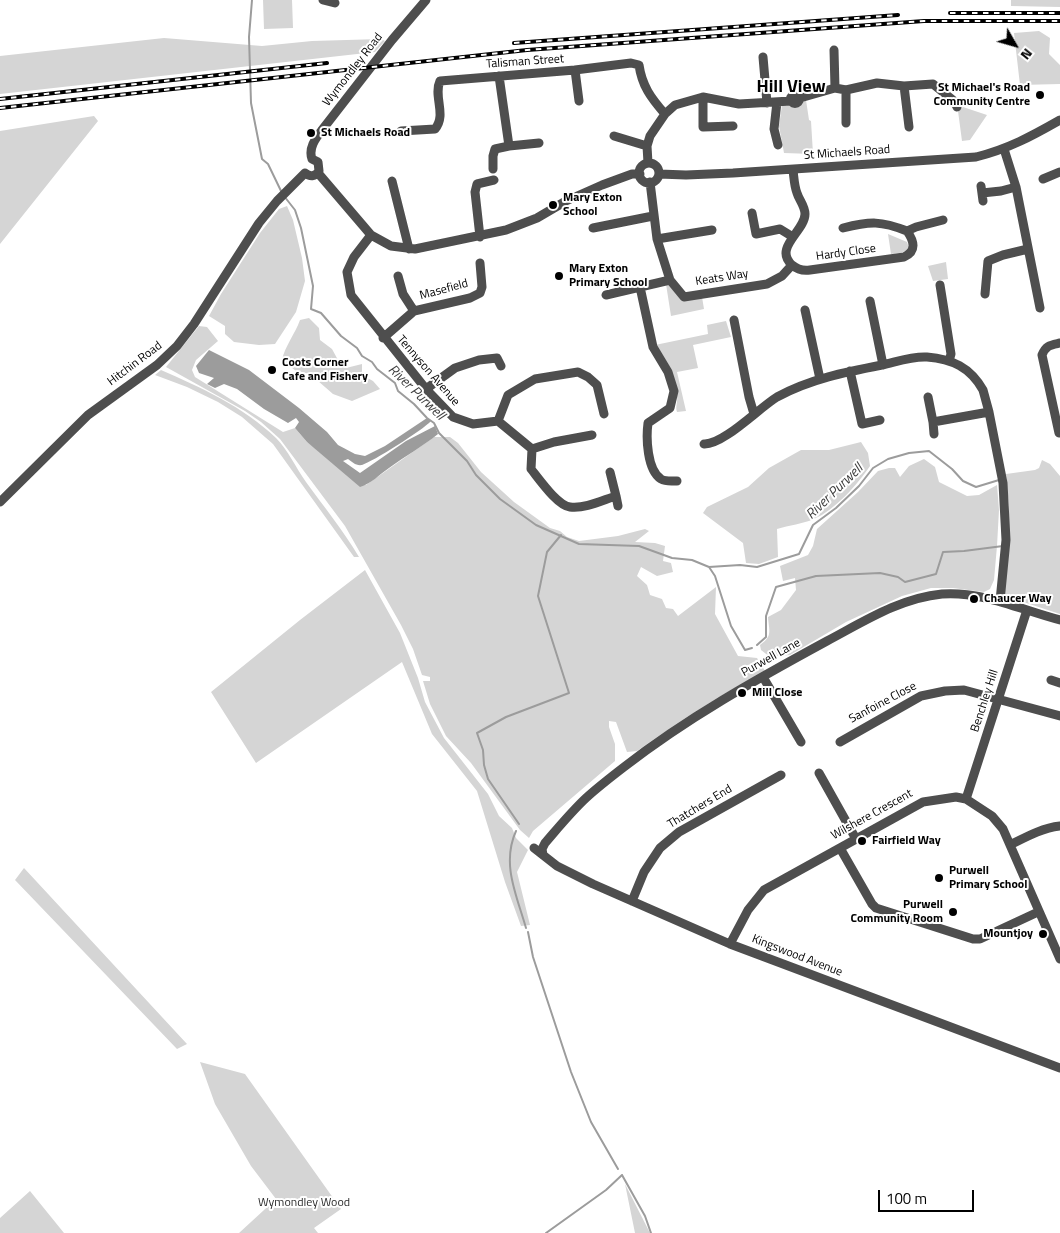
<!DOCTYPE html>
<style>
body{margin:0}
#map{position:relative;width:1060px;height:1233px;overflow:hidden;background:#fff;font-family:"Titillium Web",sans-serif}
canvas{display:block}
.north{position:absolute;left:990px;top:20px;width:50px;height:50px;-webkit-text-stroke:4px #fff;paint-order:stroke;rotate:128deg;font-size:14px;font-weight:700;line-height:20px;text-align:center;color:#000}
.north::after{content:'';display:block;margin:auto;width:18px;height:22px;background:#000;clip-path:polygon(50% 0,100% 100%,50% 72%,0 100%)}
.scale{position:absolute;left:878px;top:1190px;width:96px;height:22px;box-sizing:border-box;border:2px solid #000;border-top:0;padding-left:6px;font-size:15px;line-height:18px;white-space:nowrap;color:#000;-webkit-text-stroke:4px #fff;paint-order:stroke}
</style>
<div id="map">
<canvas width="1060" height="1233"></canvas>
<div class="north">N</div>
<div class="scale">100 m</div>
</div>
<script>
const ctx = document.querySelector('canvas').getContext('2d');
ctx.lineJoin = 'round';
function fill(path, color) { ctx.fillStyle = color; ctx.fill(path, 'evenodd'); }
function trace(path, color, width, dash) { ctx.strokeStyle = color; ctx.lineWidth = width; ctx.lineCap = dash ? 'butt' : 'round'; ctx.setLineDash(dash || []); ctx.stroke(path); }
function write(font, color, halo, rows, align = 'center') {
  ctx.font = font + ' "Titillium Web",sans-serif'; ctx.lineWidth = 4; ctx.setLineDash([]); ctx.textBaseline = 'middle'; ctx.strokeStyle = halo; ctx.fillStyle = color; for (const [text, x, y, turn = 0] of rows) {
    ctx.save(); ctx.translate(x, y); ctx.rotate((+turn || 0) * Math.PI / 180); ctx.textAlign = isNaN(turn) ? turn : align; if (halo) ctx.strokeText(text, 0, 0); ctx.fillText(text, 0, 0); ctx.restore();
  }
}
fill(new Path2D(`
 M 263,0 L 292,0 L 293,28 L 264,29 Z
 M 1011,0 L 1060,0 L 1060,7 L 1011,6 Z
 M 1039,31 L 1050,38 L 1049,54 L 1060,65 L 1060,84 L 1020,85 L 1014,33 Z
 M 164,38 L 262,46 L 312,41 L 381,39 L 385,41 L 375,52 L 0,94 L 0,56 Z
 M 806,100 L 809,120 L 811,121 L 813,154 L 784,153 L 779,126 L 782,105 L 797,106 Z
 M 963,107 L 987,115 L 970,140 L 962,141 L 958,111 Z
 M 94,116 L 98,121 L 0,244 L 0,131 Z
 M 287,206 L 293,220 L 302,258 L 305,281 L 296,312 L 275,344 L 259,345 L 234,342 L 225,334 L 225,326 L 209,316 L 221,294 L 260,233 L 279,209 Z
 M 888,234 L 907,242 C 912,253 899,253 891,254 Z
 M 946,262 L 948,279 L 933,281 L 928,266 Z
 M 669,283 L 683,299 L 702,297 L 704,309 L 671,316 L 666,284 Z
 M 309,318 L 319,328 L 320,340 L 332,349 L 338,360 L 346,368 L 362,364 L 362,375 L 373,381 L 380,389 L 352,401 L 333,394 L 310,374 L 296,371 L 282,360 C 285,346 295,334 300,320 Z
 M 726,321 L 731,337 L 693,345 L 698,368 L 677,372 L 686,411 L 677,412 C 675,406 678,402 677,397 C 675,377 665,361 655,345 L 708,334 L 707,325 Z
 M 199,326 L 207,327 L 218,341 L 196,360 L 192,370 L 195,377 L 283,432 L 295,428 L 307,442 L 366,485 L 434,437 L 450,437 L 458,443 L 481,472 L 514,502 L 550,528 L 560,531 L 567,537 L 579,541 L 618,536 L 645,529 L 649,531 L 635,542 L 655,543 L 665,546 L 663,561 L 671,563 L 673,572 L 657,576 L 641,567 L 637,576 L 647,585 L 650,595 L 662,599 L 666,608 L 673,609 L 678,616 L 716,587 L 715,614 L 738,656 L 757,658 L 765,671 C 720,695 678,722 637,751 L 627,752 L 616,722 L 609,721 L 609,727 L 615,744 L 615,761 L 533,831 L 529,838 L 520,830 L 471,763 L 446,736 L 430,704 L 423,681 L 430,681 L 430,677 L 422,675 L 413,649 L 401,625 L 345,526 L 280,439 L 261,422 L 245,411 L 166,367 Z
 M 161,370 C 200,387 244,407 276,438 C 288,450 296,468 306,482 C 324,507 343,530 359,557 L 354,557 L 273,444 L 242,417 L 218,402 L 187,387 L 155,375 Z
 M 861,442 L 868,453 L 870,466 C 858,484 835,510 814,519 C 803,524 789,525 777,529 L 778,557 L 759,564 L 746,563 L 743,543 L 703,513 L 707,507 L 748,487 L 769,468 L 801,450 L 829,450 Z
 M 924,459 L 935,467 L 939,482 L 967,496 L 979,495 L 997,485 L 999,510 L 997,546 L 994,580 L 990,589 L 984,592 L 953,588 L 931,588 L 902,596 L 846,622 L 790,655 L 770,657 L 761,650 L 760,645 C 773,636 769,631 768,617 L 781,610 L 796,590 L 795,578 L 783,581 L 780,566 L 808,555 L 813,546 L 817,529 L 858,492 L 878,471 L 889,468 L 895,468 L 900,477 L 909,466 Z
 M 1042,460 L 1050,464 L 1060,476 L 1060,614 L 1005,596 L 1004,591 L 1009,540 L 1009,506 L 1006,474 L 1035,470 L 1039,468 Z
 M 365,570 L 400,633 L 418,678 L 425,702 L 444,738 L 488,794 L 499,816 L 512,828 L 516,838 L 528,850 L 517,872 L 530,925 L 521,926 L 505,882 L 477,791 L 432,734 L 402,662 L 256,763 L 211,692 L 300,620 Z
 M 24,868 L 187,1044 L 177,1049 L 15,880 Z
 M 200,1062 L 245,1074 L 341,1209 L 314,1228 L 318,1233 L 239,1233 L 276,1199 L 251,1166 L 215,1104 Z
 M 625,1184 L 650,1233 L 635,1233 Z
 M 30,1191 L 64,1233 L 0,1233 L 0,1218 Z`), '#d5d5d5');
fill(new Path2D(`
 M 209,350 L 249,370 L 299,408 L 327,432 L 338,445 L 355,454 L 365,456 L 385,446 L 427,418 L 431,421 C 423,430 372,462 362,465 C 356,466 352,462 348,459 L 343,461 L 360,473 L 406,441 L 435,426 L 438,434 C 422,447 405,456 389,468 C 380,474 371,484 360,487 L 307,442 L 295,428 L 299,422 L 296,418 L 288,423 L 264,409 L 237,389 L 224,384 L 215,388 L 207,384 L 214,378 L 199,373 L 196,366 Z`), '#9c9c9c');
trace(new Path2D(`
 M 252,0 L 249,37 L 251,103 L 262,159 L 268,164 L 282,193
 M 284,196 L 295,210 L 301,228 L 313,286 L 311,309 L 321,313 L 341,336 L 357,348 L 362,356 L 372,362 L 377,369 L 395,383 L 398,391 L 414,404 L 427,418 L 434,423 L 439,433 L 467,461 L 476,475 L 500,499 L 536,525 L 579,544 L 639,546 L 672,558 L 692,560 L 709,567 L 740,565 L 757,567 L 799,554 L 813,525 L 836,508 L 859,486 L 873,468 L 888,459 L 909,453 L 929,451 L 952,469 L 963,481 L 976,487 L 999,480
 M 709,567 L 715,576 L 731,626 L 745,650 L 752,648
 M 757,645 L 766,637 L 766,616 L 776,587 L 816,576 L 880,573 L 898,577 L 905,582 L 936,574 L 943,552 L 964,551 L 1003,546
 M 519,824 L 488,779 L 484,765 L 483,750 L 477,733 L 506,717 L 569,693 L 538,596 L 547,552 L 561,535
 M 516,831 C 501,864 517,896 526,928
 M 528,932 L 533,957 L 571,1072 L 591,1122 L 618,1169
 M 622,1175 L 645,1216 L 651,1233
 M 546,1233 L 606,1190 L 622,1175`), '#9c9c9c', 2);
trace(new Path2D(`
 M 323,0 L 335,3
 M 834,50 L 835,88
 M 763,57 L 767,103
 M 575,70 L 579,101
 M 904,86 L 909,127
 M 846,90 L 846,123
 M790.5 99a4.5 4.5 0 1 1 9 0a4.5 4.5 0 1 1-9 0Z
 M 703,97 L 703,127 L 733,126
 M 800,98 L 835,88 L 846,90 L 877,83 L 904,86 L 933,84 L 954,101 L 957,107
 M 777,102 L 774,129 L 778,145
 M 401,131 L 435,129 C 447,115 433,96 440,81 L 575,70 L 631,63 L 639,65 C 642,86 651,98 665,114
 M 614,136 L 647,146
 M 509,146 L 539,143
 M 1004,149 L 1016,187 L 1040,308
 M 312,159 C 308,148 316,138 322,130 L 392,40 L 426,0
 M 648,163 L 647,146 L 650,136 L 665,114 L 675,105 L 703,97 L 739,104 L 791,101
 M639 173a10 10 0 1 1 20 0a10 10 0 1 1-20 0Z
 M 493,169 L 493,156 L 495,149 L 509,146 L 499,76
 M 793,170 C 794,177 794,185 797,193 C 799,200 805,206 805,214 C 805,231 773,248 792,265 C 798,270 804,271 810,270 L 904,257 C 917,251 914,241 907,231
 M 305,173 C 310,177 315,177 319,171 L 318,162 L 312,159
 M 318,173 L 371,235 L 391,246 L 415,249 L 506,230 L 537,218 L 566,201 L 602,185 L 632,174 L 640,174
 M 659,174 L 686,175 L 733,173 L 976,157 C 1008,149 1032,136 1060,120
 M 1043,179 L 1060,172
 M 392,181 L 409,249
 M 650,182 L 657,239 L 670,280 L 684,297 L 767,284 L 782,276 L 792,265
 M 981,186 L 983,201
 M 982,193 L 1001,191 L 1016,187
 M 752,213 L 756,234 L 780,229 L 793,237
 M 593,228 L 653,216
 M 843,228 C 871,221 881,221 907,231 L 916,227 L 943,220
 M 371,235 L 354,257 L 347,272 L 351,295 L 426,389 L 453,417 L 473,424 L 498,421 L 532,449 L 531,469 C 540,480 557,505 570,507 C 585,509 603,500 616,496 L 610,472
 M 480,237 L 475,192 L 477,184 L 494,180
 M 657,239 L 712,230
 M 398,276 L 403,294 L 414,311
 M 940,285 L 951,354 L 949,361
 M 640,287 L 653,347 L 668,372 L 674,391 L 670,408 L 648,423 C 646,438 647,470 661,479 C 666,482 671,481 677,481
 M 985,294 L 988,261 L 1003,255 L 1028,249
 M 606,295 L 670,280
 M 870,301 L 883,365
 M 805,310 L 820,379
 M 734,320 L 749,397 L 754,414
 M 383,338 L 414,311 L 470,298 L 480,293 L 482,287 L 480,263
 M 850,371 L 862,424 L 880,420
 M 426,389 L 455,368 L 479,360 L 497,358 L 501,366
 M 928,397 L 933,422 L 989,412
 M 498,421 L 508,395 L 535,379 L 578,372 L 588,377 L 597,385 L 604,414
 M 933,422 L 934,434
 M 1059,433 L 1042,355 C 1046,345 1051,345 1060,343
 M 704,444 C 723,445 759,408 777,397 C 810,379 846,372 882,365 C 896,362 912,356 927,357 C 952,359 970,367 983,390 L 989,412 L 1003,483 L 1006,540 L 1000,601
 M 532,449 L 554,442 L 592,435
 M 616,496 L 618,506
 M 0,502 L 88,415 L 157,365 L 177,346 L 194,324 L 259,223 L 277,201 L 305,173
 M 763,677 L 801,742
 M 1051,680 L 1060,683
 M 840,742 L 921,696 L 945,691 L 964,690 L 1060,716
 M 819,773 L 856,839
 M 966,799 L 1027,610
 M 1010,845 C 1026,837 1042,828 1060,826
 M 534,848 L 557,866 L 593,884 L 730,944 L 1060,1068
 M 840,848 L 872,904 L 876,908 L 973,939 L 980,939 L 1038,912
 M 543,855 L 542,849 L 545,843 C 558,828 571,812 586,798 C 598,787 611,777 624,767 C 687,718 757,679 827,641 C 863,622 900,598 942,594 C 983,591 1021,610 1060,620
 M 632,901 L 644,872 L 660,848 L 679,832 L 781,775
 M 730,944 L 748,910 L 764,890 L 923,802 L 956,797 L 966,799 L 992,816 L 1003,829 L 1060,959`), '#4e4e4e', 9);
const rail = new Path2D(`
 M 950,13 L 1060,13
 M 514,43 L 898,15
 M 0,99 L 327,63
 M 0,108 L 527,50 L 924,21 L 1060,21`);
trace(rail, '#000', 4);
trace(rail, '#fff', 2, [5.5]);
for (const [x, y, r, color] of [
 [1040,95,5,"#000"],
 [311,133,5,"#000"],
 [553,205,5,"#000"],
 [559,276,5,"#000"],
 [272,370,5,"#000"],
 [974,599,5,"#000"],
 [742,693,5,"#000"],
 [862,841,5,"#000"],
 [939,878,5,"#000"],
 [953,912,5,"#000"],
 [1043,934,5,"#000"]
]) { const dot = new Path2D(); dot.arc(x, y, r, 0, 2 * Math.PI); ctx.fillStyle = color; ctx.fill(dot); trace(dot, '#fff', 2); }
write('12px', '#000', '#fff', [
 ["Talisman Street",525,62,-4],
 ["Wymondley Road",353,70,-52],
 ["St Michaels Road",847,153,-4],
 ["Hardy Close",846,253,-8],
 ["Keats Way",722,278,-9],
 ["Masefield",444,290,-15],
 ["Hitchin Road",135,364,-37],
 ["Tennyson Avenue",428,371,49],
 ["Purwell Lane",771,658,-29],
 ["Benchley Hill",985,701,-72],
 ["Sanfoine Close",883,703,-28],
 ["Thatchers End",700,807,-31],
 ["Wilshere Crescent",872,815,-29],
 ["Kingswood Avenue",797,956,21]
]);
write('bold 12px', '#000', '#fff', [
 ["St Michael's Road",1030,88,"right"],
 ["Community Centre",1030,102,"right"],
 ["St Michaels Road",321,133],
 ["Mary Exton",563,198],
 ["School",563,212],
 ["Mary Exton",569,269],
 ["Primary School",569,283],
 ["Coots Corner",282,363],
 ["Cafe and Fishery",282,377],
 ["Chaucer Way",984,599],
 ["Mill Close",752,693],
 ["Fairfield Way",872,841],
 ["Purwell",949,871],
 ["Primary School",949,885],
 ["Purwell",943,905,"right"],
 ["Community Room",943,919,"right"],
 ["Mountjoy",1033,934,"right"]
], 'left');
write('12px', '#2c2c2c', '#fff', [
 ["Wymondley Wood",304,1203]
]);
write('italic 14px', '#3d3d3d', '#fff', [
 ["River Purwell",416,393,44],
 ["River Purwell",835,492,-44]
]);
write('bold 18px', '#000', '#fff', [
 ["Hill View",791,88]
]);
</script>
